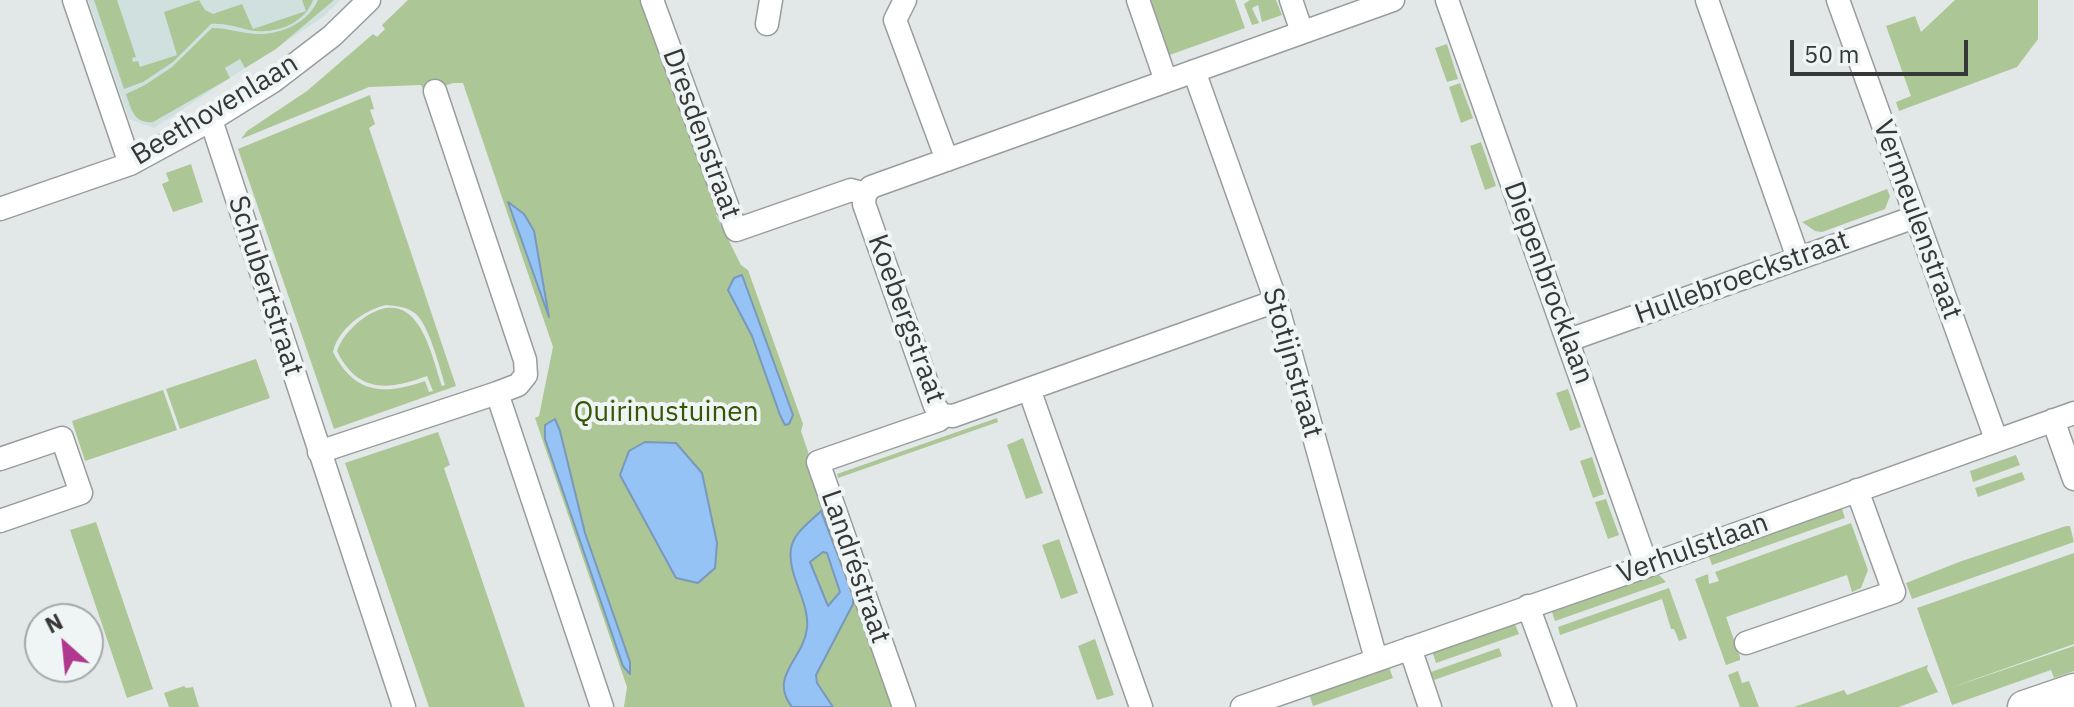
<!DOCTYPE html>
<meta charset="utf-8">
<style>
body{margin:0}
#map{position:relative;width:2074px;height:707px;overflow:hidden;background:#e2e8e7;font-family:"IBM Plex Sans",sans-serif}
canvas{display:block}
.north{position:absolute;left:24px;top:603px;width:80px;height:80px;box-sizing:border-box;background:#eff5f4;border:2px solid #a5a9a9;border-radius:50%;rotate:333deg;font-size:22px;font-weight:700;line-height:32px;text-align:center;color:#363838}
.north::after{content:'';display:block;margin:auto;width:28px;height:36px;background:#b0398f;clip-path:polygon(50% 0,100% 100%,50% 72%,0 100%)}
.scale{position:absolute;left:1790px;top:40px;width:178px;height:36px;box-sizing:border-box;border:4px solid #363838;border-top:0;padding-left:10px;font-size:24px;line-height:28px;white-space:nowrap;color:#363838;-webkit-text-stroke:6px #eff5f4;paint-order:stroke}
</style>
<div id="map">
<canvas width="2074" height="707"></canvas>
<div class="north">N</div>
<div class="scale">50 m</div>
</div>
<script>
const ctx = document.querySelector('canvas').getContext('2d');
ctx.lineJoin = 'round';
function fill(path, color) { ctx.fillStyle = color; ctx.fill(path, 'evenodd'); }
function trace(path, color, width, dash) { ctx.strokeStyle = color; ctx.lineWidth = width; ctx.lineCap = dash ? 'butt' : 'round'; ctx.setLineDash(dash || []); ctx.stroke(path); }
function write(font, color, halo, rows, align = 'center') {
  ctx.font = font + ' "IBM Plex Sans",sans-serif'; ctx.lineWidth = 8; ctx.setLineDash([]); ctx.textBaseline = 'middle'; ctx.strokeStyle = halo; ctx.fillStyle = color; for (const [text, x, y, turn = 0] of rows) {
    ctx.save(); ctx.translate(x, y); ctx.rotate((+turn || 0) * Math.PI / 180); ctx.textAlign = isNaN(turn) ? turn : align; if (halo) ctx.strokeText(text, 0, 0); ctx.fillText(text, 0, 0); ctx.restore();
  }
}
fill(new Path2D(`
 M 88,0 L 340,0 L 323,17 L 154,128 L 129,119 Z`), '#d0e0de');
fill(new Path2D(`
 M 94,0 L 117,0 L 136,57 L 132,58 L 133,62 L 138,61 L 140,67 L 177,55 L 164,12 L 199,0 L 205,10 L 213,14 L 242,4 L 253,29 L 306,11 L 302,0 L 313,0 C 304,24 275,35 249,30 C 236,27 224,23 211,24 L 173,62 L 143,82 L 124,89 Z
 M 318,0 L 334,0 L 276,49 L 245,68 L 240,59 L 225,68 L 230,78 L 153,122 C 134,124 131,109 126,94 L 145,85 L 172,67 L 212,28 C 227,28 241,33 256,34 C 281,35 308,23 318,0 Z
 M 408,0 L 644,0 L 722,215 L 716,215 L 741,265 L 748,270 L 803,424 L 801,431 L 894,707 L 624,707 L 627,687 L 535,418 L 539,416 L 553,347 L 463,83 L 453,83 L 425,93 L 421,85 L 369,87 L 241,139 L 247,131 L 307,91 L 373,34 L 377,37 L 385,29 L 382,25 Z
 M 1144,0 L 1235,0 L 1245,28 L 1164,57 Z
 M 1250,0 L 1276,0 L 1282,15 L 1262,22 L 1258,5 L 1252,8 L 1259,23 L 1252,25 L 1244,4 Z
 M 1955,0 L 2038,0 L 2038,39 L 2017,67 L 1899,111 L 1896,102 L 1911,96 L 1886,26 L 1915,16 L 1921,32 Z
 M 1447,44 L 1458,79 L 1447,82 L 1435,48 Z
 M 1460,83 L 1473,118 L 1461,123 L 1449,87 Z
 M 370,95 L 374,109 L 370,110 L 375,124 L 369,128 L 456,386 L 334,429 L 238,149 ZM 386,305 C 397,306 408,307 416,314 C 429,326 440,368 445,385 L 442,386 C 431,354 419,287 370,314 C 356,322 342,336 337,351 C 358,394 389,390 427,376 L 433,391 L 429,392 L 425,381 C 385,395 355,395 333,352 C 338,329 364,310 386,305 Z
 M 1481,142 L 1496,186 L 1485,190 L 1470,146 Z
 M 191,164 L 203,202 L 173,212 L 162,184 L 169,181 L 166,173 Z
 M 1887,189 L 1890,196 L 1885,209 L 1822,232 L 1815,231 L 1802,222 Z
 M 256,359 L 270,398 L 180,429 L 166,389 Z
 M 1568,389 L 1581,427 L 1570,431 L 1556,393 Z
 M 163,390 L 177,430 L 85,461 L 72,421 Z
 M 997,418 L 998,422 L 838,478 L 837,474 Z
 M 438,432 L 450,465 L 444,468 L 525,707 L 429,707 L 345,463 Z
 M 1023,438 L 1043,493 L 1026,499 L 1007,445 Z
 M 2016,455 L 2020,465 L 1973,482 L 1970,471 Z
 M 1592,457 L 1604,494 L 1593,498 L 1580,461 Z
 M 2022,472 L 2025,480 L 1978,497 L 1975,488 Z
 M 1606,499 L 1619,535 L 1608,539 L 1595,502 Z
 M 1841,506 L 1845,518 L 1712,565 L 1708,554 Z
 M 96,522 L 153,689 L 127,698 L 70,530 Z
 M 1851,523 L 1868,570 L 1861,588 L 1852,592 L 1847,575 L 1726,617 L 1740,657 L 1740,660 L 1726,665 L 1695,579 L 1708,574 L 1709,584 L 1719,581 L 1715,572 Z
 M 2066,526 L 2070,526 L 2074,542 L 1912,599 L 1906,583 L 1959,562 Z
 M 1059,539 L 1078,593 L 1061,599 L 1042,545 Z
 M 2074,553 L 2074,644 L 1947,689 L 2074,646 L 2074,671 L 2054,678 L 2051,670 L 1952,705 L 1917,608 Z
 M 1658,574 L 1666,582 L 1555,621 L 1551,609 Z
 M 1669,588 L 1687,638 L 1679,641 L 1674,629 L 1671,629 L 1662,599 L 1560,635 L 1558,627 Z
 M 1514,622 L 1519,634 L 1436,663 L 1432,651 Z
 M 1095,639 L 1114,695 L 1097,700 L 1078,646 Z
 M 1499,648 L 1502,656 L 1434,680 L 1431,672 Z
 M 1928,665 L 1927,669 L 1938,692 L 1899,707 L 1794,707 L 1844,690 L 1847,695 Z
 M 1389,667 L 1393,678 L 1313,706 L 1309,694 Z
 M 1738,671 L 1742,683 L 1749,681 L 1759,707 L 1740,707 L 1728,675 Z
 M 184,686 L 186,688 L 193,687 L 199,707 L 169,707 L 164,693 Z`), '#acc696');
const water = new Path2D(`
 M 508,202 L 524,214 L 534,231 L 549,317 Z
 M 742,275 L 793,415 L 789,424 L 785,425 L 780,415 L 752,336 L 728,290 L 734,278 Z
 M 555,419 L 560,431 L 585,533 L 630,662 L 630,674 L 623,666 L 545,439 L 545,425 Z
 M 645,442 L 676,443 L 702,473 L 717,543 L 715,568 L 698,583 L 676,578 L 620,475 L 629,451 Z
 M 821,511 L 853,595 L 853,604 L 816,675 L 817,683 L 833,707 L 792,707 C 768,676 804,659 807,628 C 810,602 787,575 791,549 C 793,533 810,522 821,511 ZM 823,552 L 827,553 L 840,592 L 828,606 L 810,562 Z`);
fill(water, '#96c3f5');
trace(water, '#7999bc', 2);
const street = new Path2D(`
 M 74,0 L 130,164
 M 652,0 L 736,230 L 851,190 L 865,194
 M 905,0 L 895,20 L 947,160
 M 1138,0 L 1166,81
 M 1291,0 L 1302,32
 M 1447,0 L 1647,566
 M 1707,0 L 1798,258
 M 1838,0 L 1996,439
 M 767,24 L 771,0
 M 1194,71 L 1276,301 L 1376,659
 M 211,120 L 404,707
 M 0,209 L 130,164 L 211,120 L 272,82 L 332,36 L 369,0
 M 1276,301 L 953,416 L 941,415 L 935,406 L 864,204 L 865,194 L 871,187 L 1393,0
 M 1569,340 L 1915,217
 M 1029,389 L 1141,707
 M 497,393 L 602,707
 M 2053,420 L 2074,479
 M 319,452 L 497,393 L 518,385 L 526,375 L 525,360 L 435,91
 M 0,459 L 62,438 L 81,493 L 0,521
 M 1528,606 L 1565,707
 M 1746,643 L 1894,592 L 1857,490
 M 1410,648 L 1430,707
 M 904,707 L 818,462 L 939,420 L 941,415
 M 1242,707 L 1647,566 L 2074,413`);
const secondary = new Path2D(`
 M 2024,707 L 2074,690`);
trace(street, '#979d9c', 25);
trace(secondary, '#979d9c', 35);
trace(street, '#fff', 22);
trace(secondary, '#fff', 32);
write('28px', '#363838', '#eff5f4', [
 ["Beethovenlaan",215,110,-31],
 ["Dresdenstraat",701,134,70],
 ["Vermeulenstraat",1917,220,70],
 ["Hullebroeckstraat",1742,278,-20],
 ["Diepenbrocklaan",1548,283,70],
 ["Schubertstraat",265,286,72],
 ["Koebergstraat",906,319,70],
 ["Stotijnstraat",1292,363,74],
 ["Verhulstlaan",1693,549,-20],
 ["Landréstraat",855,567,71]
]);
write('28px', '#345605', '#eff5f4', [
 ["Quirinustuinen",666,413]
]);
</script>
